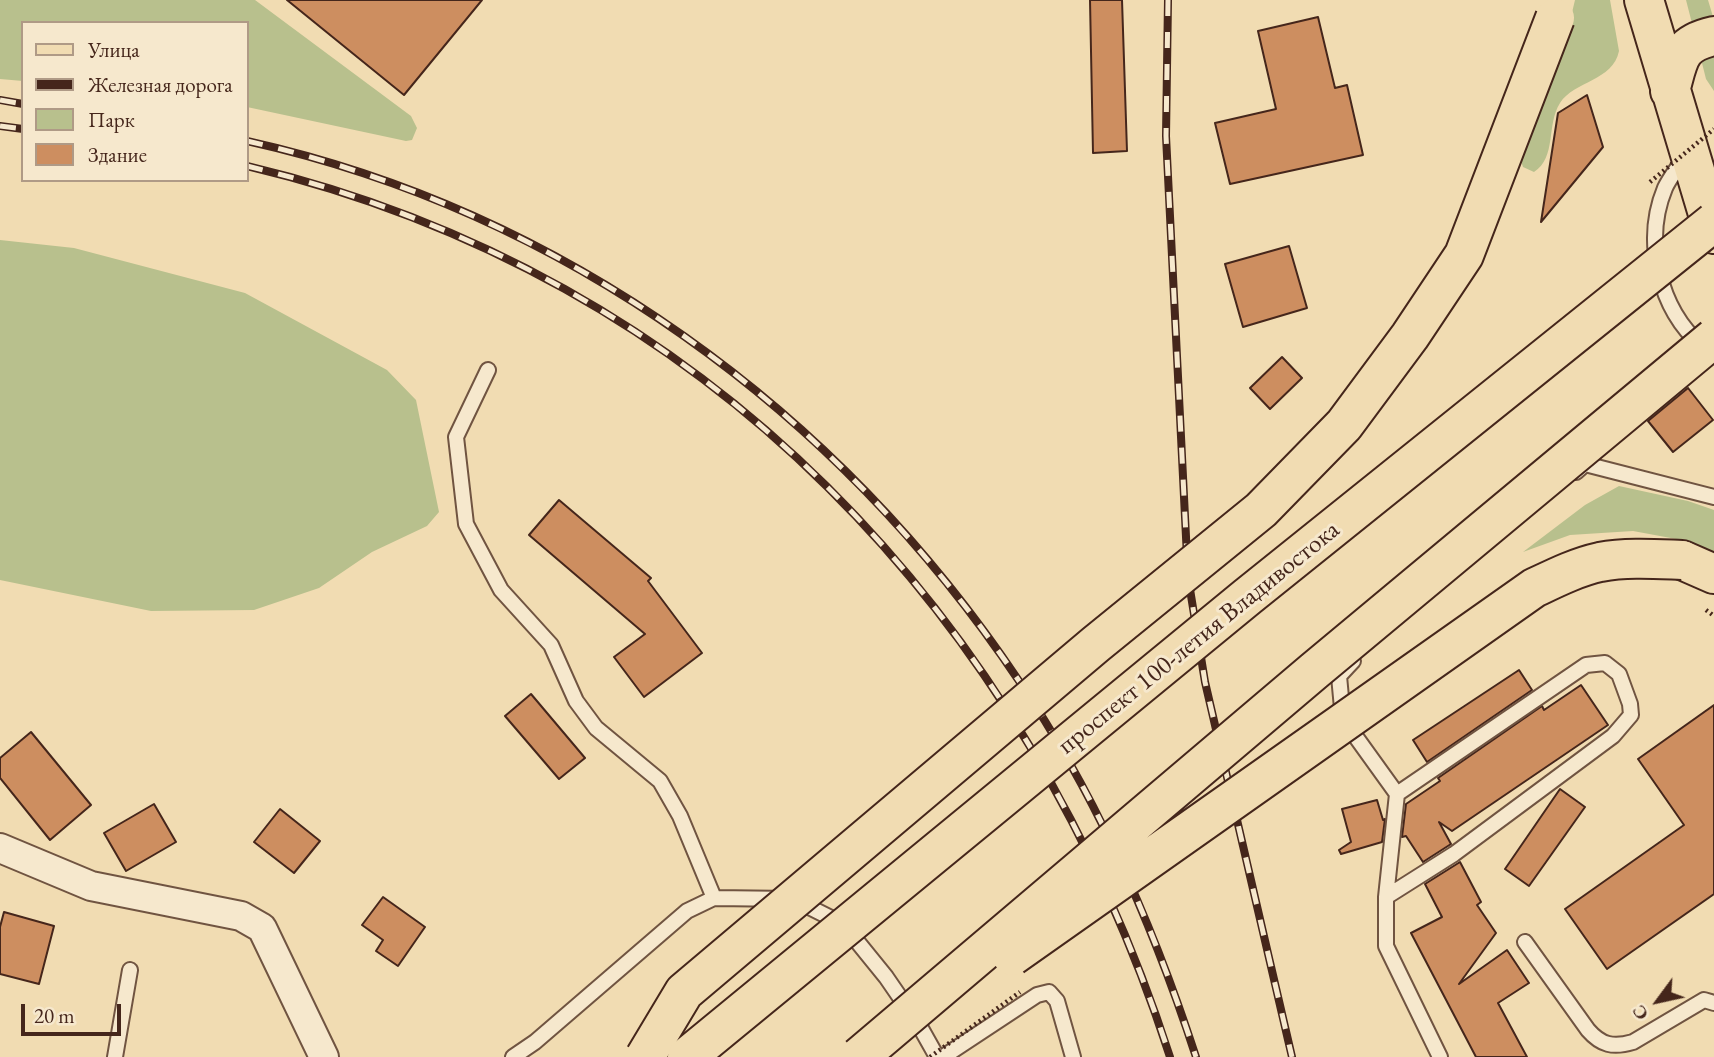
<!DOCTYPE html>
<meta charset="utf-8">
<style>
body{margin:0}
#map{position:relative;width:1714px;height:1057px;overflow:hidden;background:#f1dcb2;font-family:"EB Garamond",serif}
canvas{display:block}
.legend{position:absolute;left:21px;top:21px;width:228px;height:161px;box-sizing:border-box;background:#f6e8cd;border:2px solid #af9a86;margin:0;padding:9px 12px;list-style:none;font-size:21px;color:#45261b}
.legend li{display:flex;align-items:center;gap:14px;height:35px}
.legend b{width:35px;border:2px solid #af9a86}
.north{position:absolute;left:1623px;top:966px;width:70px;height:70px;-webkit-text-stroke:5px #f6e8cd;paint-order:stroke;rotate:237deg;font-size:19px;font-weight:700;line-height:28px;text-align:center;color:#45261b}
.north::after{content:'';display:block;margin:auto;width:24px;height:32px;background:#45261b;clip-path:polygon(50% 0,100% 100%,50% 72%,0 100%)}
.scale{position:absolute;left:21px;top:1004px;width:100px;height:32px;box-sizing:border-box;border:4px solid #45261b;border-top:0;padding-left:9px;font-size:21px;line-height:24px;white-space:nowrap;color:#45261b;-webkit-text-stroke:5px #f6e8cd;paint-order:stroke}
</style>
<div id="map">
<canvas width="1714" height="1057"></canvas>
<ul class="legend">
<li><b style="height:9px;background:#f1dcb2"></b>Улица</li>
<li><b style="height:9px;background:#45261b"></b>Железная дорога</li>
<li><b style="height:19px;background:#b8c08d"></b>Парк</li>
<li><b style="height:19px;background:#cd8e60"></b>Здание</li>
</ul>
<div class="north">С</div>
<div class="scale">20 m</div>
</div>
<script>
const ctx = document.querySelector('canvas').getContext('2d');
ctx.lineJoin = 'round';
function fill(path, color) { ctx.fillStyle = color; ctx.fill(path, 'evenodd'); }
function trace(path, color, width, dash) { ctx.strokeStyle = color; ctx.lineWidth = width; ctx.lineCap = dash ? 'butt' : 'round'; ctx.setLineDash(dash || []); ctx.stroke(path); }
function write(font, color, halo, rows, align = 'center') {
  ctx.font = font + ' "EB Garamond",serif'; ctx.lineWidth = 6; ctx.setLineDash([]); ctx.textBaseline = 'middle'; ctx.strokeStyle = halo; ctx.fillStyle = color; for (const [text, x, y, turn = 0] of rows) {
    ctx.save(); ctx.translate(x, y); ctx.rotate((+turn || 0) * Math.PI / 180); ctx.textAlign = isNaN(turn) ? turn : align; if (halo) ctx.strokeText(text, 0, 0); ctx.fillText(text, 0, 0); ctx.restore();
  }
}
fill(new Path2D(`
 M 0,0 L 255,0 L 411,116 L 417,128 L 412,140 L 406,141 L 247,107 L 247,23 L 23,23 L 23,81 L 0,79 Z
 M 1575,0 L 1610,0 L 1619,51 C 1613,81 1574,81 1560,103 C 1546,125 1557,157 1534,172 L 1523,167 L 1519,155 L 1570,21 Z
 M 1686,0 L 1708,0 L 1714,20 L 1695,35 Z
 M 1714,42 L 1714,91 L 1706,79 L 1698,47 Z
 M 0,240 L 74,248 L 245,293 L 387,370 L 416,400 L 439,512 L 427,526 L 372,552 L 319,588 L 254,610 L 151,611 L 0,580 Z
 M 1619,486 L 1688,501 L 1714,510 L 1714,554 L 1687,541 L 1633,531 L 1570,535 L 1523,552 L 1585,505 Z`), '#b8c08d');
const building = new Path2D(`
 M 287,0 L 482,0 L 404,95 Z
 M 1090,0 L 1122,0 L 1127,151 L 1093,153 Z
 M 1318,17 L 1335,88 L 1347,85 L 1363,155 L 1230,184 L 1215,123 L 1276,109 L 1258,31 Z
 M 1587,95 L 1603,147 L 1541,222 L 1558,113 Z
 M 1289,246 L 1307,308 L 1243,327 L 1225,264 Z
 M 1282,357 L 1302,378 L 1270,409 L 1250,388 Z
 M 1688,388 L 1713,420 L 1673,452 L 1648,421 Z
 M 559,500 L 651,578 L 648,581 L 702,653 L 644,697 L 614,657 L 645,634 L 529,535 Z
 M 1519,670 L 1532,690 L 1427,762 L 1413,740 Z
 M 1581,685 L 1608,725 L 1452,831 L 1439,822 L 1451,844 L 1423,862 L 1406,836 L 1402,837 L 1406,804 L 1440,781 L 1438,778 L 1542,706 L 1544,710 Z
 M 531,694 L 585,758 L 559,779 L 505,716 Z
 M 1714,705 L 1714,894 L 1607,969 L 1565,909 L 1684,825 L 1638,759 Z
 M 31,732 L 91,805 L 50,840 L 0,778 L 0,758 Z
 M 1560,789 L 1585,807 L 1529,886 L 1505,869 Z
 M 1377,800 L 1383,820 L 1385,819 L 1382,842 L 1341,854 L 1339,850 L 1351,842 L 1342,809 Z
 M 154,804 L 176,842 L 126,871 L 104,833 Z
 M 280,809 L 320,841 L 294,873 L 254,842 Z
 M 1460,862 L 1481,902 L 1477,905 L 1496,933 L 1459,984 L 1507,950 L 1529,983 L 1498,1003 L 1527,1057 L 1476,1057 L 1411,933 L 1442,917 L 1425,884 Z
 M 383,897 L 425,927 L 398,966 L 376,951 L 383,940 L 362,925 Z
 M 4,912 L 54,926 L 39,984 L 0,974 L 0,927 Z`);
fill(building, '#cd8e60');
trace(building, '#45261b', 2);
const lane = new Path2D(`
 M 1685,156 C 1679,167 1670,177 1665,188 C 1643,241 1659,309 1702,346
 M 488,370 L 456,437 L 466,524 L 501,590 L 551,645 L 576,701 L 596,728 L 660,781 L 680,816 L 714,898
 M 1576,472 L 1585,464 L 1714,497
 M 1353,661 L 1339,676 L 1343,719 L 1397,794 L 1386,897 L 1386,946 L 1440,1057
 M 1386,897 L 1454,854 L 1613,736 L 1631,715 L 1630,704 L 1619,674 L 1605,663 L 1586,665 L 1397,794
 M 1525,942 L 1588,1030 C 1601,1045 1613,1048 1633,1042 L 1704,1000 L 1714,1003
 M 115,1057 L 130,970
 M 513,1057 L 535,1042 L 687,911 L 714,898 L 793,899 L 843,924 L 886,977 L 919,1025 L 937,1057
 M 943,1057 L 1037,995 L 1049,992 L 1057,1001 L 1073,1057`);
const street = new Path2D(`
 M 0,848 L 91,886 L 241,916 L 262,928 L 324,1057`);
const primary = new Path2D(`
 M 1644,0 L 1714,234
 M 1670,91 C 1679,59 1678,44 1714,36`);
const highway = new Path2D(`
 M 1682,560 L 1714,574`);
trace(lane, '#705441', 18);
trace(street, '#705441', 32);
trace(primary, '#45261b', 42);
trace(highway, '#45261b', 42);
trace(new Path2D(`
 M 1706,610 L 1714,616`), '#45261b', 4.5, [2, 3.5]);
trace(lane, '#f6e8cd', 14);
trace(street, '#f6e8cd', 28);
trace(primary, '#f1dcb2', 38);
trace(highway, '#f1dcb2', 38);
const rail = new Path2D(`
 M 1168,0 L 1166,136 L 1188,577 L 1205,682 L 1292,1057
 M 0,100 L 23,104
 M 0,126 L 23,129
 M 247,141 C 565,212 838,411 1019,681 C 1097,796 1153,925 1196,1057
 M 247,166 C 706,275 1027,615 1170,1057`);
trace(rail, '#45261b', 8);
trace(rail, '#f6e8cd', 5, [16]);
const primaryBridge = new Path2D(`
 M 645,1057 L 684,992 L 1096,644 L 1261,510 L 1344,425 L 1410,336 L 1464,255 L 1555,18`);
const highwayBridge = new Path2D(`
 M 1012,956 L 1534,588 C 1555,578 1577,567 1600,562 C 1627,557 1655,559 1682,560
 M 687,1057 L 1247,597 L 1714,222
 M 859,1057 L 1314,671 L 1714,338`);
trace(primaryBridge, '#45261b', 42, []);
trace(highwayBridge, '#45261b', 42, []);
trace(new Path2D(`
 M 1650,182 L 1714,129
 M 930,1057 L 1020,992`), '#45261b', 4.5, [2, 3.5]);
trace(primaryBridge, '#f1dcb2', 38);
trace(highwayBridge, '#f1dcb2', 38);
write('26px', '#45261b', '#f6e8cd', [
 ["проспект 100-летия Владивостока",1199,638,-39]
]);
</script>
